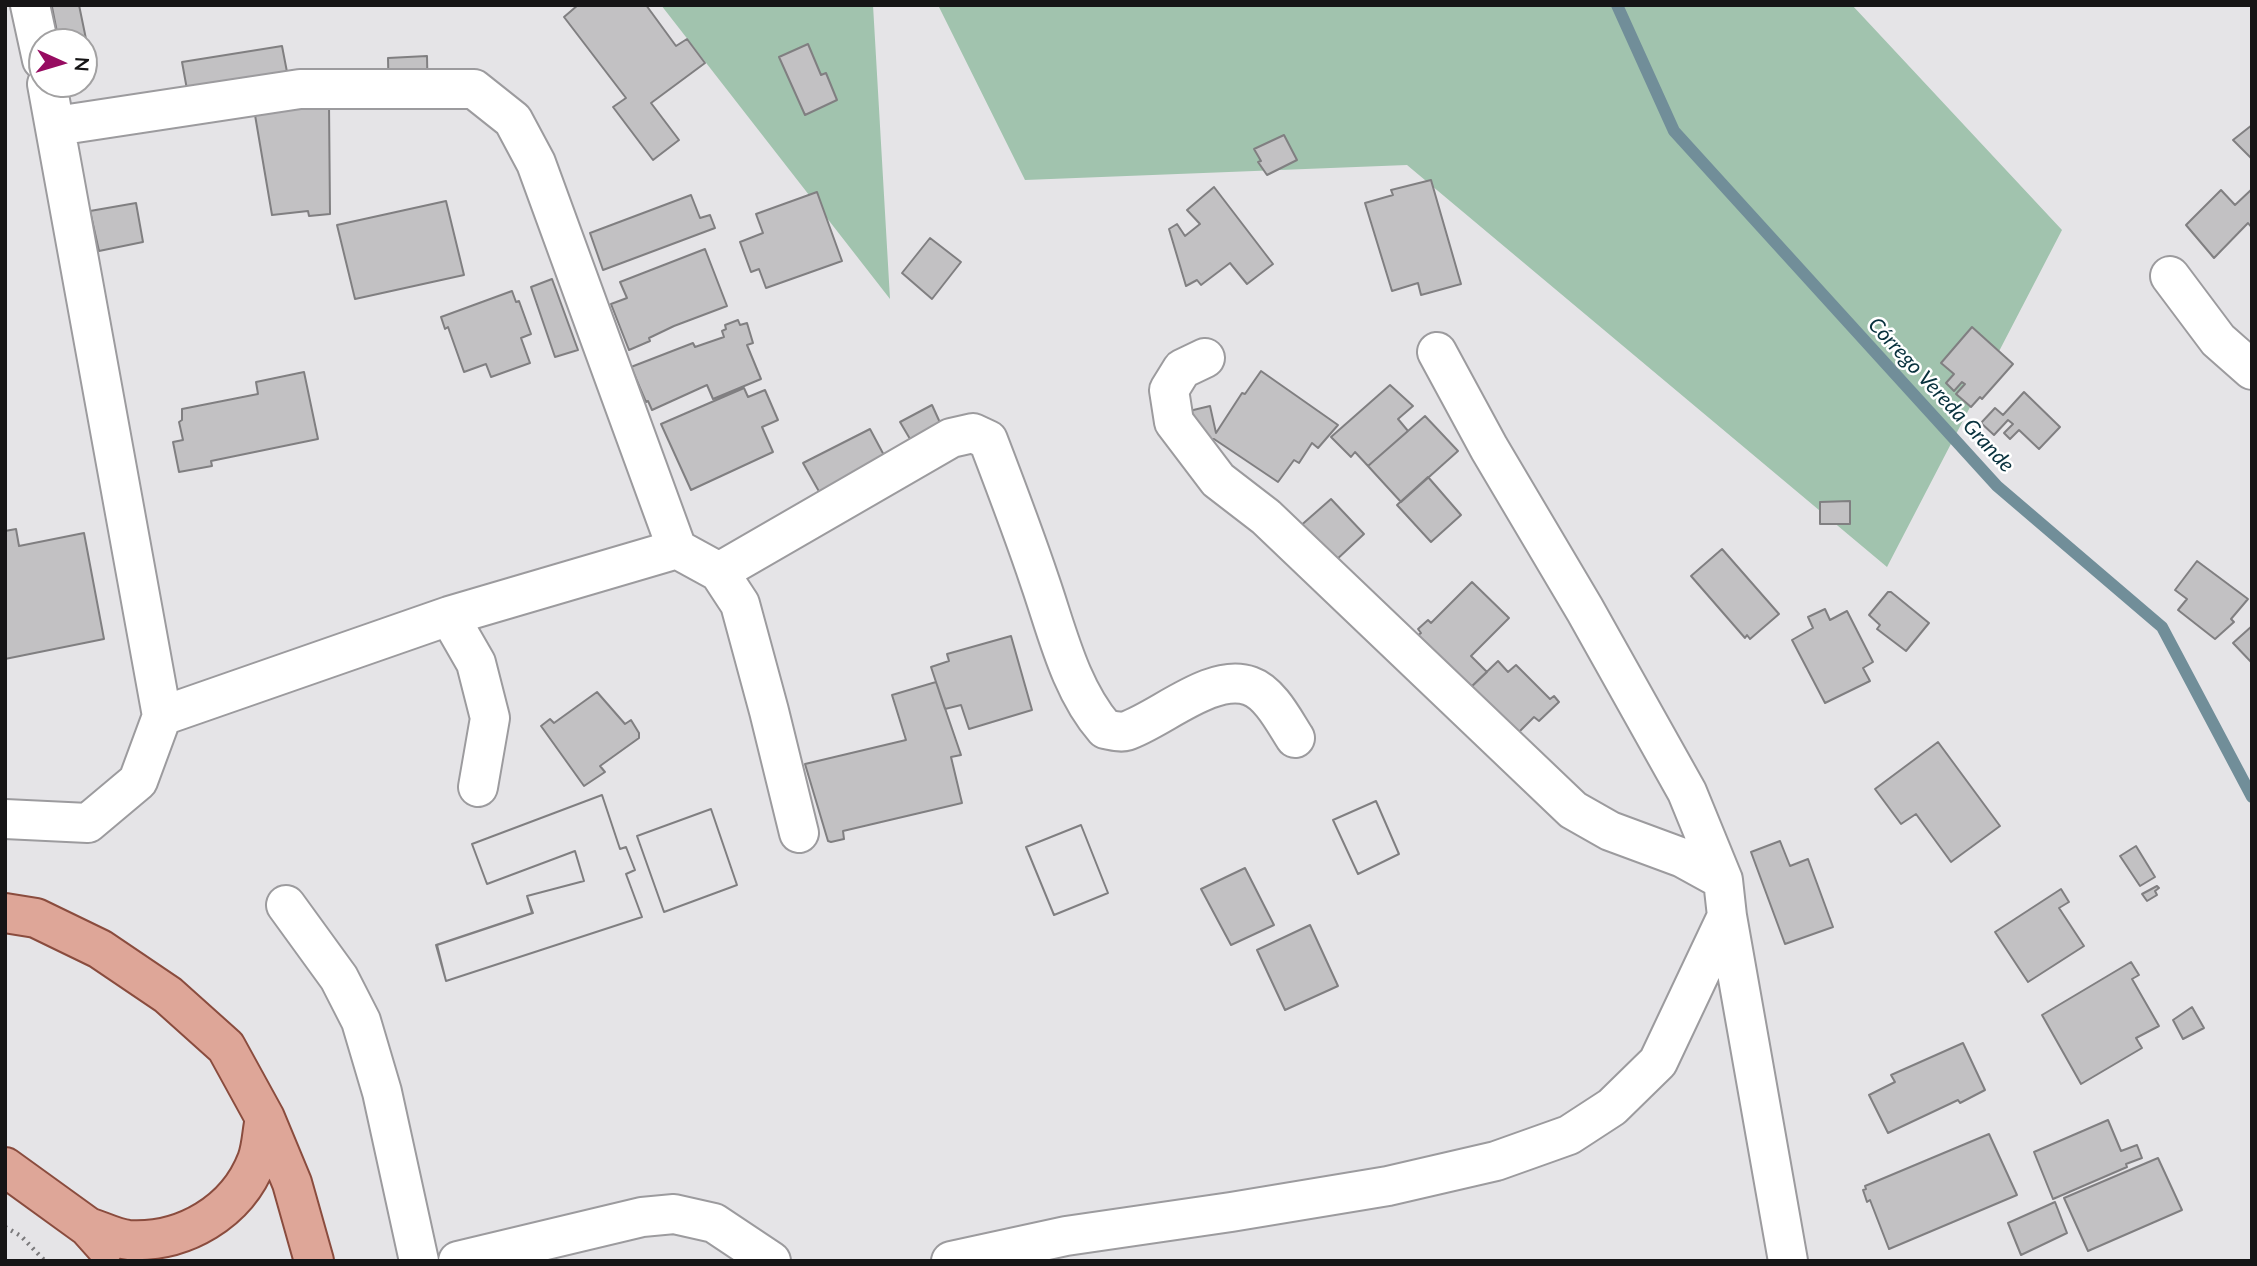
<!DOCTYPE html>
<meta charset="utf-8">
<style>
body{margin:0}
#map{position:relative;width:2257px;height:1266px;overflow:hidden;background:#e5e4e7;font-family:Lato,sans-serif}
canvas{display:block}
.frame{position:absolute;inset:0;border:7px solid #161516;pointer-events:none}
.north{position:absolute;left:28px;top:28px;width:70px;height:70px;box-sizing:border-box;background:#fff;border:2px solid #a2a1a2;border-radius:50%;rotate:94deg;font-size:19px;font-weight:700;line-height:28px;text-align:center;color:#161516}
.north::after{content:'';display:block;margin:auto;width:24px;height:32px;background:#970c61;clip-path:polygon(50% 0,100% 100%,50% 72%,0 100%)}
</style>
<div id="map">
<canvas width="2257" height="1266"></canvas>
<div class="frame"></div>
<div class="north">N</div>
</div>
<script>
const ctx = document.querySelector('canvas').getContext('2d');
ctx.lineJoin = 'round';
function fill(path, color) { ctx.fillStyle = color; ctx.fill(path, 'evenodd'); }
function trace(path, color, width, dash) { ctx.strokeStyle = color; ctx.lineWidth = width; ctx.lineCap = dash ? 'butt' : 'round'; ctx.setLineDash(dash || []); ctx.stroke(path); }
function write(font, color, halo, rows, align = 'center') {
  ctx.font = font + ' Lato,sans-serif'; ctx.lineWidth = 5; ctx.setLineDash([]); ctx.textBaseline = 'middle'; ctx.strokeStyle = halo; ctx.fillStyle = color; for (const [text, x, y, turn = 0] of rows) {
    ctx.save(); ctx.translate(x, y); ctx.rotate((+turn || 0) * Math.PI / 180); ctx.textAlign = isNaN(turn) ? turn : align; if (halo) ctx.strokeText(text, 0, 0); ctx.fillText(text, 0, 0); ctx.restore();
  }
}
fill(new Path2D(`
 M 661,5 L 873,5 L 890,299 Z
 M 938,5 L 1852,5 L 2062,230 L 1887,567 L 1407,165 L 1025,180 Z`), '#a1c3ae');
trace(new Path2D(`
 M 1617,5 L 1674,131 L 1997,486 L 2162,627 L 2252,797`), '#718e99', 12);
const building = new Path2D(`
 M 46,5 L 79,5 L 86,39 L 59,42 L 52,7 L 47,7 Z
 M 578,5 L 646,5 L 676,46 L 687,39 L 705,63 L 651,103 L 679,140 L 653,160 L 613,107 L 626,98 L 564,17 Z
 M 808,44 L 821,75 L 826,73 L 837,100 L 805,115 L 779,57 Z
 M 282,46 L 293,103 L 188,95 L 182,62 Z
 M 427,56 L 428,107 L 389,108 L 388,58 Z
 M 329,103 L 330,214 L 309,216 L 308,211 L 272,215 L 255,115 Z
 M 2252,125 L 2252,159 L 2233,140 Z
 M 1284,135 L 1297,160 L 1267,175 L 1258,162 L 1261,161 L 1254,149 Z
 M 1431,180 L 1461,284 L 1421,295 L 1418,283 L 1392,291 L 1365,203 L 1393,195 L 1391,190 Z
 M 1214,187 L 1273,264 L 1247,284 L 1230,263 L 1201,285 L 1197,280 L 1186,286 L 1169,229 L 1177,224 L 1185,236 L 1200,224 L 1187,210 Z
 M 2252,189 L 2252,228 L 2248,223 L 2214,258 L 2186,225 L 2221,190 L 2235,205 Z
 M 817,192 L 842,261 L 766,288 L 759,269 L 751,272 L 740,242 L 763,233 L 756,214 Z
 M 691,195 L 700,218 L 710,215 L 715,228 L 603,270 L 590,233 Z
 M 446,201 L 464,275 L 355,299 L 337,225 Z
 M 136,203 L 143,242 L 99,251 L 90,211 Z
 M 930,238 L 961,262 L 932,299 L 902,273 Z
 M 705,249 L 727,306 L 674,326 L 649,338 L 650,341 L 629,350 L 611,304 L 627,298 L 620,282 Z
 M 552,279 L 578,350 L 555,357 L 531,287 Z
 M 512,291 L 516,302 L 519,301 L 531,334 L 521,338 L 530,363 L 491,377 L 486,364 L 464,372 L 448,327 L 445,329 L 441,317 Z
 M 738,320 L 740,325 L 747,323 L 753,343 L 747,345 L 761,379 L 713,399 L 707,385 L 652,410 L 648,401 L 646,402 L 631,367 L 693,343 L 695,347 L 724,337 L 722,331 L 726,329 L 725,325 Z
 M 1972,327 L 2013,364 L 1982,399 L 1980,397 L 1971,407 L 1956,394 L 1965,384 L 1962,382 L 1954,391 L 1946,383 L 1954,374 L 1941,363 Z
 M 1261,371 L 1338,425 L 1318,448 L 1312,443 L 1299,463 L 1294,460 L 1278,482 L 1214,439 L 1192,443 L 1185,412 L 1210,406 L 1216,433 L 1242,393 L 1245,394 Z
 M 304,372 L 318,439 L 211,461 L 212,466 L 179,472 L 173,442 L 183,440 L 179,422 L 182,420 L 182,409 L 258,394 L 256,382 Z
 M 1390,385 L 1413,406 L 1398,419 L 1408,431 L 1368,466 L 1355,452 L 1351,457 L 1331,437 Z
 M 744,388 L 748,397 L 765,390 L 778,420 L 762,427 L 773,452 L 691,490 L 661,424 Z
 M 2024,392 L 2060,427 L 2039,449 L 2019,430 L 2010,439 L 2004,433 L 2013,424 L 2008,420 L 1994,435 L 1981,423 L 1995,408 L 2003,415 Z
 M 932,405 L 942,427 L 913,444 L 900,422 Z
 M 1425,416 L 1458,451 L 1401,502 L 1368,466 Z
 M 870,429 L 886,459 L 821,495 L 803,463 Z
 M 1428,477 L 1461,515 L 1431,542 L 1397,505 Z
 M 1331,499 L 1364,534 L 1334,562 L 1298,528 Z
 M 1850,501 L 1850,524 L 1820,524 L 1820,502 Z
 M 16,529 L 19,546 L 84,533 L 104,639 L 5,659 L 5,531 Z
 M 1722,549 L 1779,614 L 1750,639 L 1747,635 L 1745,638 L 1691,576 Z
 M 2197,561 L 2248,599 L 2231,619 L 2234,622 L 2215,639 L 2178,610 L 2187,599 L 2175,590 Z
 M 1472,582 L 1509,618 L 1471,656 L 1487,672 L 1468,690 L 1416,637 L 1421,633 L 1418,629 L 1428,620 L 1431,623 Z
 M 1888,592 L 1891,592 L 1929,623 L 1906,651 L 1877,629 L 1880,625 L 1869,615 Z
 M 1825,609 L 1830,620 L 1847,611 L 1873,662 L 1863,668 L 1870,681 L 1825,703 L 1792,640 L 1813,628 L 1808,617 Z
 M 2252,626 L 2252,663 L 2233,643 Z
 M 1011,636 L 1032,710 L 969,729 L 961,705 L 945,709 L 931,667 L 949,661 L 947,654 Z
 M 1498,661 L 1508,672 L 1516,665 L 1550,699 L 1554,696 L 1559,702 L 1539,721 L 1534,717 L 1516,735 L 1471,687 Z
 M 936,682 L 961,755 L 951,757 L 962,803 L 843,831 L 844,839 L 831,842 L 828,841 L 805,764 L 906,740 L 892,695 Z
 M 597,692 L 625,724 L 631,720 L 639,733 L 639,738 L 600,766 L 605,772 L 584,786 L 541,726 L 550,719 L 554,723 Z
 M 1938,742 L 2000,826 L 1951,862 L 1916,814 L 1901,824 L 1875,789 Z
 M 602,795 L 620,849 L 626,847 L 635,870 L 626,874 L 642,917 L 446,981 L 436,945 L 532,913 L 527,896 L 584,881 L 575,851 L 487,884 L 472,844 Z
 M 602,795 L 620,849 L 626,847 L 635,870 L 626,874 L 642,917 L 446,981 L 437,945 L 533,913 L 527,896 L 584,881 L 575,851 L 487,884 L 472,844 Z
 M 1376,801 L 1399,854 L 1358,874 L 1333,820 Z
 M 1376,801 L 1399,854 L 1358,874 L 1333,820 Z
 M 711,809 L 737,885 L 664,912 L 637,836 Z
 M 711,809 L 737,885 L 664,912 L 637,836 Z
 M 1081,825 L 1108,893 L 1054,915 L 1026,847 Z
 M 1081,825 L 1108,893 L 1054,915 L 1026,847 Z
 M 1780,841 L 1790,866 L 1808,859 L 1833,927 L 1785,944 L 1751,852 Z
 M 2136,846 L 2155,877 L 2140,886 L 2120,856 Z
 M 1245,868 L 1274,925 L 1231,945 L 1201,889 Z
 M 2157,886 L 2159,888 L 2155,891 L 2157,895 L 2147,901 L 2142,894 Z
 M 2061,889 L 2069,902 L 2059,908 L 2084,946 L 2028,982 L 1995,932 Z
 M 1310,925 L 1338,986 L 1285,1010 L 1257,950 Z
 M 2131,962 L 2139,975 L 2132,979 L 2159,1026 L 2136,1038 L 2142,1048 L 2081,1084 L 2042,1015 Z
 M 2192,1007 L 2204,1028 L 2183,1039 L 2173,1020 Z
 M 1963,1043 L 1985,1090 L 1960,1103 L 1958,1100 L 1888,1133 L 1869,1095 L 1895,1082 L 1891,1075 Z
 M 2108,1120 L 2121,1151 L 2137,1145 L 2142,1158 L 2126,1164 L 2127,1167 L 2053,1199 L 2034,1152 Z
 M 1989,1134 L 2017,1195 L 1889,1249 L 1870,1200 L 1867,1202 L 1863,1190 L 1866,1189 L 1865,1186 Z
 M 2158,1158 L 2182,1210 L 2088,1251 L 2064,1198 Z
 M 2055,1202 L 2067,1233 L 2021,1255 L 2008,1223 Z`);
fill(building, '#c2c1c3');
trace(building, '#807f81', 2);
const minor = new Path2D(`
 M 30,5 L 42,60
 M 56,126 L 300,89 L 474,89 L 513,120 L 536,163 L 677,549 L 719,572 L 740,604 L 769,711 L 799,833
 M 2170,276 L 2218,340 L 2252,370
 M 1437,352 L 1489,448 L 1585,610 L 1687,792 L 1723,880
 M 1205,358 L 1182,369 L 1169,390 L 1174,422 L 1218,480 L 1266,517 L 1573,810 L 1610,831 L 1683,858 L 1723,880 L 1727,916 L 1788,1261
 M 719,572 L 951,438 L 973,433 L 988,440 C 1006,487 1024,534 1040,582 C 1057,631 1070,689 1105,729 C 1111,730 1120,733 1126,731 C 1160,720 1212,672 1250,686 C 1270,693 1284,721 1295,738
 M 449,616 L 476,663 L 490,718 L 478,787
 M 162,716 L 449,616 L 677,549
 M 5,819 L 88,823 L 138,781 L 162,716 L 47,84
 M 286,905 L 339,978 L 361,1021 L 382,1092 L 419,1261
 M 458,1261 L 642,1217 L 674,1214 L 714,1223 L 771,1261
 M 951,1261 L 1066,1236 L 1231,1212 L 1388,1186 L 1496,1161 L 1569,1135 L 1612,1107 L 1658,1062 L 1727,916`);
const major = new Path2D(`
 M 5,913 L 36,918 L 100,949 L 168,995 L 226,1047 L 265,1118 L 292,1183 L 314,1261
 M 5,1167 L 88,1227 L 105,1246
 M 88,1227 C 101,1231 116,1239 129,1240 C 184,1243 237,1212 257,1160 C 262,1147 262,1131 265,1118`);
trace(minor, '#9c9b9e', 42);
trace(major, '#8a4c3e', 42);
trace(new Path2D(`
 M 5,1227 L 21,1236 L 45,1261`), '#7a797b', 4.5, [2, 5]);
trace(minor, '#fff', 38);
trace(major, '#dea698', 38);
write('italic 21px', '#07303c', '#fff', [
 ["Córrego Vereda Grande",1941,395,47]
]);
</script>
